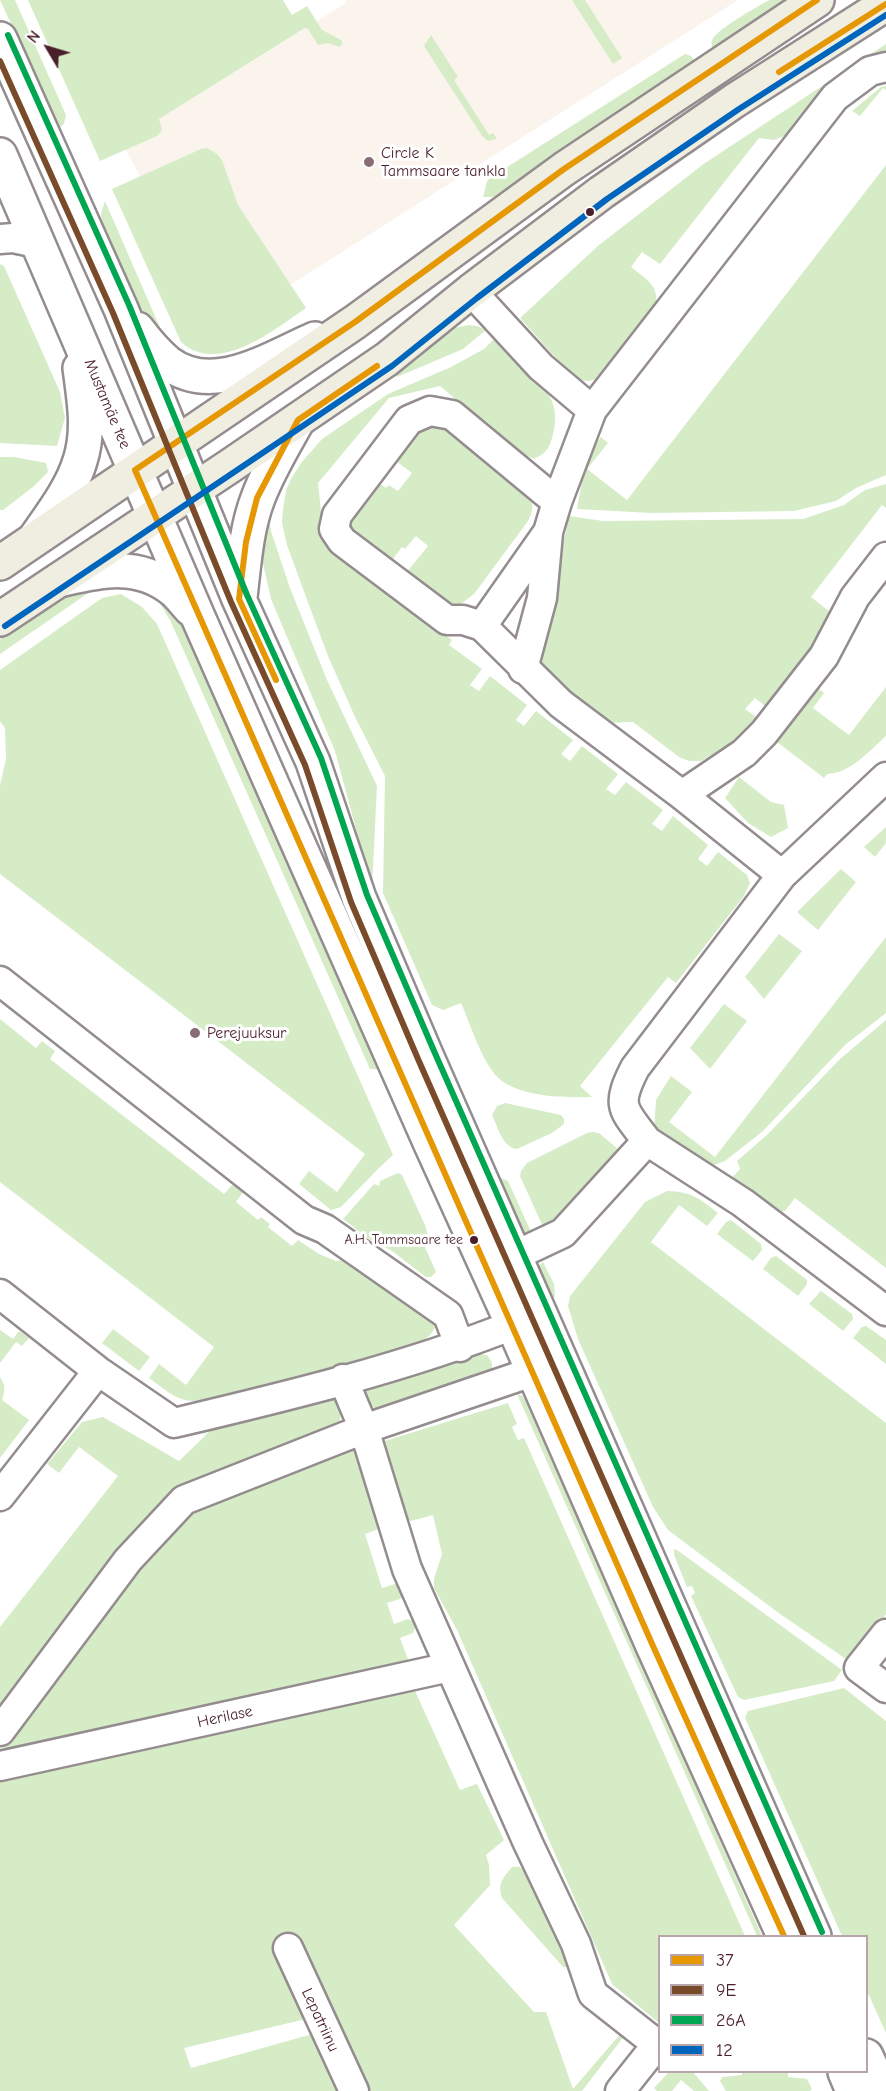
<!DOCTYPE html>
<meta charset="utf-8">
<style>
body{margin:0}
#map{position:relative;width:886px;height:2091px;overflow:hidden;background:#fff;font-family:"Comic Neue",sans-serif}
canvas{display:block}
.legend{position:absolute;left:658px;top:1935px;width:210px;height:138px;box-sizing:border-box;background:#fff;border:2px solid #b7a5aa;margin:0;padding:8px 10px;list-style:none;font-size:18px;color:#4a1f2b}
.legend li{display:flex;align-items:center;gap:12px;height:30px}
.legend b{width:30px;border:2px solid #b7a5aa}
.north{position:absolute;left:18px;top:18px;width:60px;height:60px;-webkit-text-stroke:4px #fff;paint-order:stroke;rotate:308deg;font-size:16px;font-weight:700;line-height:24px;text-align:center;color:#4a1f2b}
.north::after{content:'';display:block;margin:auto;width:21px;height:27px;background:#4a1f2b;clip-path:polygon(50% 0,100% 100%,50% 72%,0 100%)}
</style>
<div id="map">
<canvas width="886" height="2091"></canvas>
<ul class="legend">
<li><b style="height:8px;background:#e69804"></b>37</li>
<li><b style="height:8px;background:#7a4b2a"></b>9E</li>
<li><b style="height:8px;background:#00a651"></b>26A</li>
<li><b style="height:8px;background:#0065bd"></b>12</li>
</ul>
<div class="north">N</div>
</div>
<script>
const ctx = document.querySelector('canvas').getContext('2d');
ctx.lineJoin = 'round';
function fill(path, color) { ctx.fillStyle = color; ctx.fill(path, 'evenodd'); }
function trace(path, color, width, dash) { ctx.strokeStyle = color; ctx.lineWidth = width; ctx.lineCap = dash ? 'butt' : 'round'; ctx.setLineDash(dash || []); ctx.stroke(path); }
function write(font, color, halo, rows, align = 'center') {
  ctx.font = font + ' "Comic Neue",sans-serif'; ctx.lineWidth = 6; ctx.setLineDash([]); ctx.textBaseline = 'middle'; ctx.strokeStyle = halo; ctx.fillStyle = color; for (const [text, x, y, turn = 0] of rows) {
    ctx.save(); ctx.translate(x, y); ctx.rotate((+turn || 0) * Math.PI / 180); ctx.textAlign = isNaN(turn) ? turn : align; if (halo) ctx.strokeText(text, 0, 0); ctx.fillText(text, 0, 0); ctx.restore();
  }
}
fill(new Path2D(`
 M 345,0 L 738,0 L 221,329 L 122,142 L 346,3 Z`), '#faf4ed');
fill(new Path2D(`
 M 0,0 L 15,0 L 66,115 L 64,124 L 59,128 Z
 M 28,0 L 283,0 L 292,15 L 307,6 L 322,30 L 341,40 L 343,43 L 340,47 L 328,43 L 318,45 L 308,29 L 305,28 L 159,119 L 162,130 L 157,136 L 100,161 Z
 M 572,0 L 585,0 L 622,58 L 613,64 Z
 M 769,0 L 786,0 L 771,12 L 712,49 C 712,46 711,42 712,40 C 717,29 757,7 769,0 Z
 M 431,35 L 458,77 L 454,80 L 489,135 L 493,133 L 497,139 L 488,141 L 482,136 L 424,46 Z
 M 886,44 L 886,51 L 880,52 L 829,86 L 789,134 L 774,140 L 759,138 L 660,264 L 642,252 L 631,267 C 647,280 661,286 655,309 C 643,325 613,370 598,378 C 589,383 580,381 572,376 L 520,318 L 599,245 L 705,163 Z
 M 685,54 L 691,56 L 695,61 L 502,194 L 492,197 L 483,197 L 487,181 L 493,176 Z
 M 886,86 L 886,90 L 883,88 L 860,116 L 852,111 L 881,87 Z
 M 207,148 L 217,154 L 222,160 L 238,205 L 306,308 C 274,330 218,376 181,342 L 112,189 L 201,149 Z
 M 886,165 L 886,475 L 856,488 L 836,501 L 794,511 L 651,513 L 577,509 L 586,458 L 601,437 L 608,443 L 587,469 L 627,500 Z
 M 105,201 L 171,353 L 143,319 L 102,226 L 101,214 Z
 M 0,264 L 4,266 L 60,392 L 65,418 L 57,446 L 0,443 Z
 M 468,325 L 477,326 L 486,330 L 463,349 L 397,377 L 395,374 L 455,328 Z
 M 495,338 C 512,356 542,379 552,401 C 556,411 556,424 553,434 C 550,447 547,453 534,459 L 519,453 L 440,386 L 389,398 L 318,483 L 324,540 L 452,640 L 449,645 L 482,669 L 470,685 L 479,691 L 490,676 L 527,705 L 516,720 L 524,726 L 536,711 L 573,740 L 561,754 L 570,761 L 582,746 L 618,774 L 606,789 L 615,795 L 626,782 L 663,810 L 652,824 L 662,831 L 673,816 L 708,845 L 698,859 L 707,866 L 718,852 L 747,875 L 750,883 L 744,896 L 676,983 L 668,977 L 580,1086 L 592,1097 C 566,1098 524,1097 502,1081 C 484,1069 470,1023 461,1003 L 443,1010 L 432,1005 L 383,893 L 385,776 L 355,717 L 328,656 L 303,589 L 287,545 L 282,523 L 283,509 L 286,490 L 292,477 L 301,463 L 322,439 L 388,394 L 451,367 L 484,349 Z
 M 441,425 L 448,427 L 529,494 C 534,505 533,511 528,521 L 474,594 L 461,604 L 454,606 L 443,604 L 405,574 L 428,546 L 416,536 L 405,549 L 402,547 L 390,563 L 350,532 L 347,522 L 378,482 L 386,488 L 389,485 L 398,491 L 412,473 L 396,461 L 421,430 Z
 M 0,457 L 14,457 L 46,463 L 48,472 L 33,487 L 3,510 L 0,510 Z
 M 886,484 L 886,508 L 882,505 L 811,597 L 830,612 L 829,625 L 767,715 L 761,710 L 765,706 L 755,698 L 745,709 L 762,721 L 754,730 L 701,761 L 689,761 L 679,757 L 633,722 L 602,723 L 537,669 L 569,516 L 603,521 L 803,519 L 844,505 L 865,490 Z
 M 268,511 L 271,531 L 290,588 L 327,680 L 377,786 L 372,888 L 335,751 L 271,599 L 262,559 L 263,537 Z
 M 97,587 L 0,654 L 0,639 L 76,588 Z
 M 151,589 L 180,618 L 211,682 L 379,1067 L 378,1069 L 370,1069 L 170,620 Z
 M 121,594 L 142,607 L 157,624 L 393,1155 L 379,1168 L 341,1207 L 331,1210 L 299,1184 L 309,1171 L 337,1192 L 365,1154 L 0,874 L 0,785 L 6,759 L 5,728 L 0,721 L 0,670 L 102,598 Z
 M 816,687 L 824,693 L 813,708 L 849,735 L 886,687 L 886,736 C 869,751 851,773 827,774 L 824,778 L 777,742 L 779,736 Z
 M 739,777 L 771,802 L 784,805 L 788,828 L 771,837 L 748,823 L 725,798 Z
 M 886,827 L 886,843 L 875,857 L 864,847 Z
 M 841,869 L 856,882 L 818,930 L 797,912 Z
 M 779,934 L 802,951 L 764,999 L 745,977 Z
 M 886,937 L 886,1013 L 845,1045 L 762,1132 L 725,1161 L 706,1168 L 654,1130 L 656,1100 L 671,1076 L 692,1092 L 669,1122 L 715,1157 Z
 M 724,1004 L 747,1021 L 710,1069 L 690,1048 Z
 M 0,1019 L 36,1048 L 42,1041 L 55,1051 L 50,1059 L 224,1194 L 231,1186 L 242,1182 L 243,1192 L 236,1202 L 258,1220 L 261,1217 L 270,1224 L 268,1227 L 292,1246 L 298,1240 L 319,1254 L 336,1261 L 343,1260 L 363,1265 L 431,1320 L 435,1327 C 431,1338 420,1342 410,1347 L 202,1400 C 180,1405 166,1390 149,1378 L 159,1364 L 186,1385 L 214,1347 L 0,1182 Z
 M 886,1020 L 886,1268 L 795,1198 L 785,1211 L 775,1213 L 729,1181 L 740,1169 L 737,1161 L 768,1134 L 840,1059 Z
 M 505,1103 L 561,1115 L 564,1119 L 564,1124 L 552,1133 L 517,1149 C 502,1147 498,1127 492,1115 L 497,1106 Z
 M 593,1132 L 599,1133 L 619,1150 L 544,1229 L 520,1176 L 521,1171 L 527,1163 L 587,1133 Z
 M 398,1173 L 402,1175 L 425,1225 L 428,1236 L 424,1245 L 436,1272 L 431,1277 L 426,1277 L 392,1251 L 369,1239 L 343,1219 L 374,1184 L 379,1186 L 380,1181 Z
 M 501,1178 L 508,1181 L 532,1234 L 519,1234 L 495,1180 Z
 M 667,1191 C 692,1192 699,1198 718,1213 L 707,1226 L 679,1205 L 651,1242 L 886,1423 L 886,1614 L 849,1661 L 780,1614 L 668,1530 L 653,1507 L 578,1339 L 568,1306 L 570,1296 L 645,1202 Z
 M 731,1220 L 761,1244 L 762,1250 L 753,1261 L 717,1234 L 726,1222 Z
 M 776,1256 L 807,1280 L 807,1284 L 798,1296 L 763,1269 L 771,1258 Z
 M 543,1262 L 554,1284 L 555,1296 L 550,1303 L 535,1269 Z
 M 821,1291 L 852,1314 L 853,1319 L 843,1331 L 809,1304 Z
 M 866,1326 L 886,1340 L 886,1364 L 853,1338 L 862,1327 Z
 M 113,1329 L 150,1357 L 139,1371 L 102,1343 Z
 M 0,1330 L 13,1339 L 19,1331 L 29,1338 L 22,1346 L 16,1342 L 0,1363 Z
 M 479,1354 L 487,1355 L 492,1363 L 492,1369 L 489,1373 L 377,1409 C 366,1405 362,1396 366,1385 Z
 M 0,1377 C 6,1386 5,1390 2,1400 L 29,1420 L 0,1458 Z
 M 328,1393 C 337,1401 344,1412 339,1423 L 189,1487 L 0,1719 L 0,1627 L 118,1476 L 79,1447 L 59,1473 L 47,1464 L 82,1422 L 103,1417 L 179,1461 L 211,1430 L 227,1421 Z
 M 517,1394 L 523,1396 L 526,1402 L 762,1936 L 757,1936 Z
 M 508,1403 L 517,1424 L 512,1427 L 518,1440 L 524,1438 L 745,1936 L 660,1936 L 659,2023 L 612,1984 L 457,1630 L 434,1588 L 434,1579 L 442,1554 L 433,1515 L 411,1521 L 404,1517 L 378,1443 Z
 M 347,1443 L 357,1448 L 381,1528 L 365,1534 L 382,1588 L 395,1584 L 400,1586 L 404,1595 L 400,1599 L 387,1603 L 394,1624 L 408,1619 L 417,1622 L 413,1633 L 400,1638 L 411,1667 L 9,1754 L 3,1747 L 3,1740 L 137,1563 L 197,1507 Z
 M 674,1549 L 677,1550 L 842,1670 L 834,1681 L 744,1700 L 738,1697 L 691,1596 L 695,1593 L 692,1586 L 687,1587 L 674,1555 Z
 M 411,1682 L 460,1790 L 477,1784 L 504,1840 L 486,1855 L 489,1865 L 490,1885 L 454,1925 L 534,2012 L 546,2012 L 573,2089 L 622,2032 L 625,2035 L 582,2091 L 360,2091 L 310,2018 L 184,2048 L 191,2068 L 316,2033 L 343,2091 L 0,2091 L 0,1775 Z
 M 844,1688 L 886,1721 L 886,2033 L 867,1991 L 866,1936 L 842,1936 L 745,1718 L 748,1711 Z
 M 512,1867 C 515,1867 519,1866 521,1868 C 534,1873 563,1948 570,1964 L 567,1967 L 563,1967 L 502,1898 C 497,1884 503,1878 512,1867 Z
 M 669,2072 L 693,2072 L 709,2091 L 694,2091 L 681,2080 L 672,2091 L 657,2091 L 654,2088 Z
 M 742,2072 L 788,2072 L 788,2077 L 807,2079 L 812,2089 L 810,2091 L 726,2091 L 720,2081 L 722,2077 L 742,2075 Z`), '#d6ecc7');
const street = new Path2D(`
 M 0,239 L 13,238 L 37,243
 M 471,291 L 541,367 L 592,410 L 557,502 L 548,532 L 482,626 L 561,704 L 682,795 L 782,875 L 886,777
 M 592,410 L 835,97 L 870,71 L 886,67
 M 482,626 L 463,620 L 447,620 L 342,541 L 334,529 L 337,515 L 409,420 L 430,411 L 452,415 L 557,502
 M 523,669 L 542,598 L 548,533
 M 682,795 L 744,753 L 764,733 L 824,656 L 855,597 L 886,557
 M 0,981 L 304,1220 L 325,1229 L 448,1315 L 460,1347
 M 647,1141 C 623,1109 615,1107 635,1068 L 782,875
 M 495,1265 L 563,1233 L 647,1141 L 743,1203 L 886,1311
 M 0,1294 L 98,1371 L 174,1423 C 288,1396 404,1368 513,1325 L 550,1338 L 532,1372 L 364,1429 L 184,1500 L 128,1560 L 0,1731
 M 343,1379 L 364,1429 L 407,1569 L 528,1843 L 576,1944 L 593,1994 L 649,2038
 M 0,1496 L 98,1371
 M 886,1634 L 859,1668 L 886,1688
 M 0,1766 L 450,1667
 M 288,1948 L 354,2091
 M 620,2091 L 647,2057`);
const secondary = new Path2D(`
 M 0,39 L 121,309 L 239,599 L 313,762 L 359,898 L 426,1055 L 814,1936
 M 0,155 L 198,617 L 430,1142 L 513,1325 L 653,1646 L 784,1936
 M 137,329 C 146,341 156,353 168,363 C 213,397 271,358 315,339
 M 36,537 C 52,514 72,488 80,461 C 90,430 84,399 80,368
 M 59,580 C 99,571 137,561 172,589 C 179,594 185,603 191,609
 M 240,597 C 244,564 246,529 258,498 C 268,471 284,445 298,420
 M 866,2056 L 882,2091
 M 845,2072 L 853,2091`);
const primary = new Path2D(`
 M 0,563 L 355,322 L 564,169 L 817,0
 M 0,619 L 230,466 L 387,359 L 471,291 L 602,192 L 734,101 L 886,4`);
trace(street, '#948c8e', 33);
trace(secondary, '#948c8e', 38);
trace(primary, '#948c8e', 38);
trace(street, '#fff', 28);
trace(secondary, '#fff', 33);
trace(primary, '#f0ede1', 33);
trace(new Path2D(`
 M 779,72 L 886,4
 M 276,680 L 239,599 L 246,542 L 257,498 L 298,420 L 377,366
 M 784,1936 L 653,1646 L 135,470 L 355,322 L 564,169 L 817,0`), '#e69804', 6);
trace(new Path2D(`
 M 0,61 L 113,313 L 231,602 L 305,765 L 351,902 L 418,1059 L 804,1936`), '#7a4b2a', 6);
trace(new Path2D(`
 M 8,35 L 129,305 L 247,595 L 321,758 L 367,895 L 434,1051 L 822,1932`), '#00a651', 6);
trace(new Path2D(`
 M 5,626 L 392,366 L 477,298 L 607,199 L 739,109 L 886,15`), '#0065bd', 6);
for (const [x, y, r, color] of [
 [369,162,6,"#896d75"],
 [590,212,5,"#4a1f2b"],
 [195,1033,6,"#896d75"],
 [474,1240,5,"#4a1f2b"]
]) { const dot = new Path2D(); dot.arc(x, y, r, 0, 2 * Math.PI); ctx.fillStyle = color; ctx.fill(dot); trace(dot, '#fff', 2); }
write('14px', '#4a1f2b', '#fff', [
 ["A.H. Tammsaare tee",463,1240]
], 'right');
write('16px', '#4a1f2b', '#fff', [
 ["Circle K",381,153],
 ["Tammsaare tankla",381,171],
 ["Perejuuksur",207,1033]
], 'left');
write('16px', '#4a1f2b', '#fff', [
 ["Mustamäe tee",107,404,67],
 ["Herilase",225,1717,-12],
 ["Lepatriinu",320,2020,65]
]);
</script>
